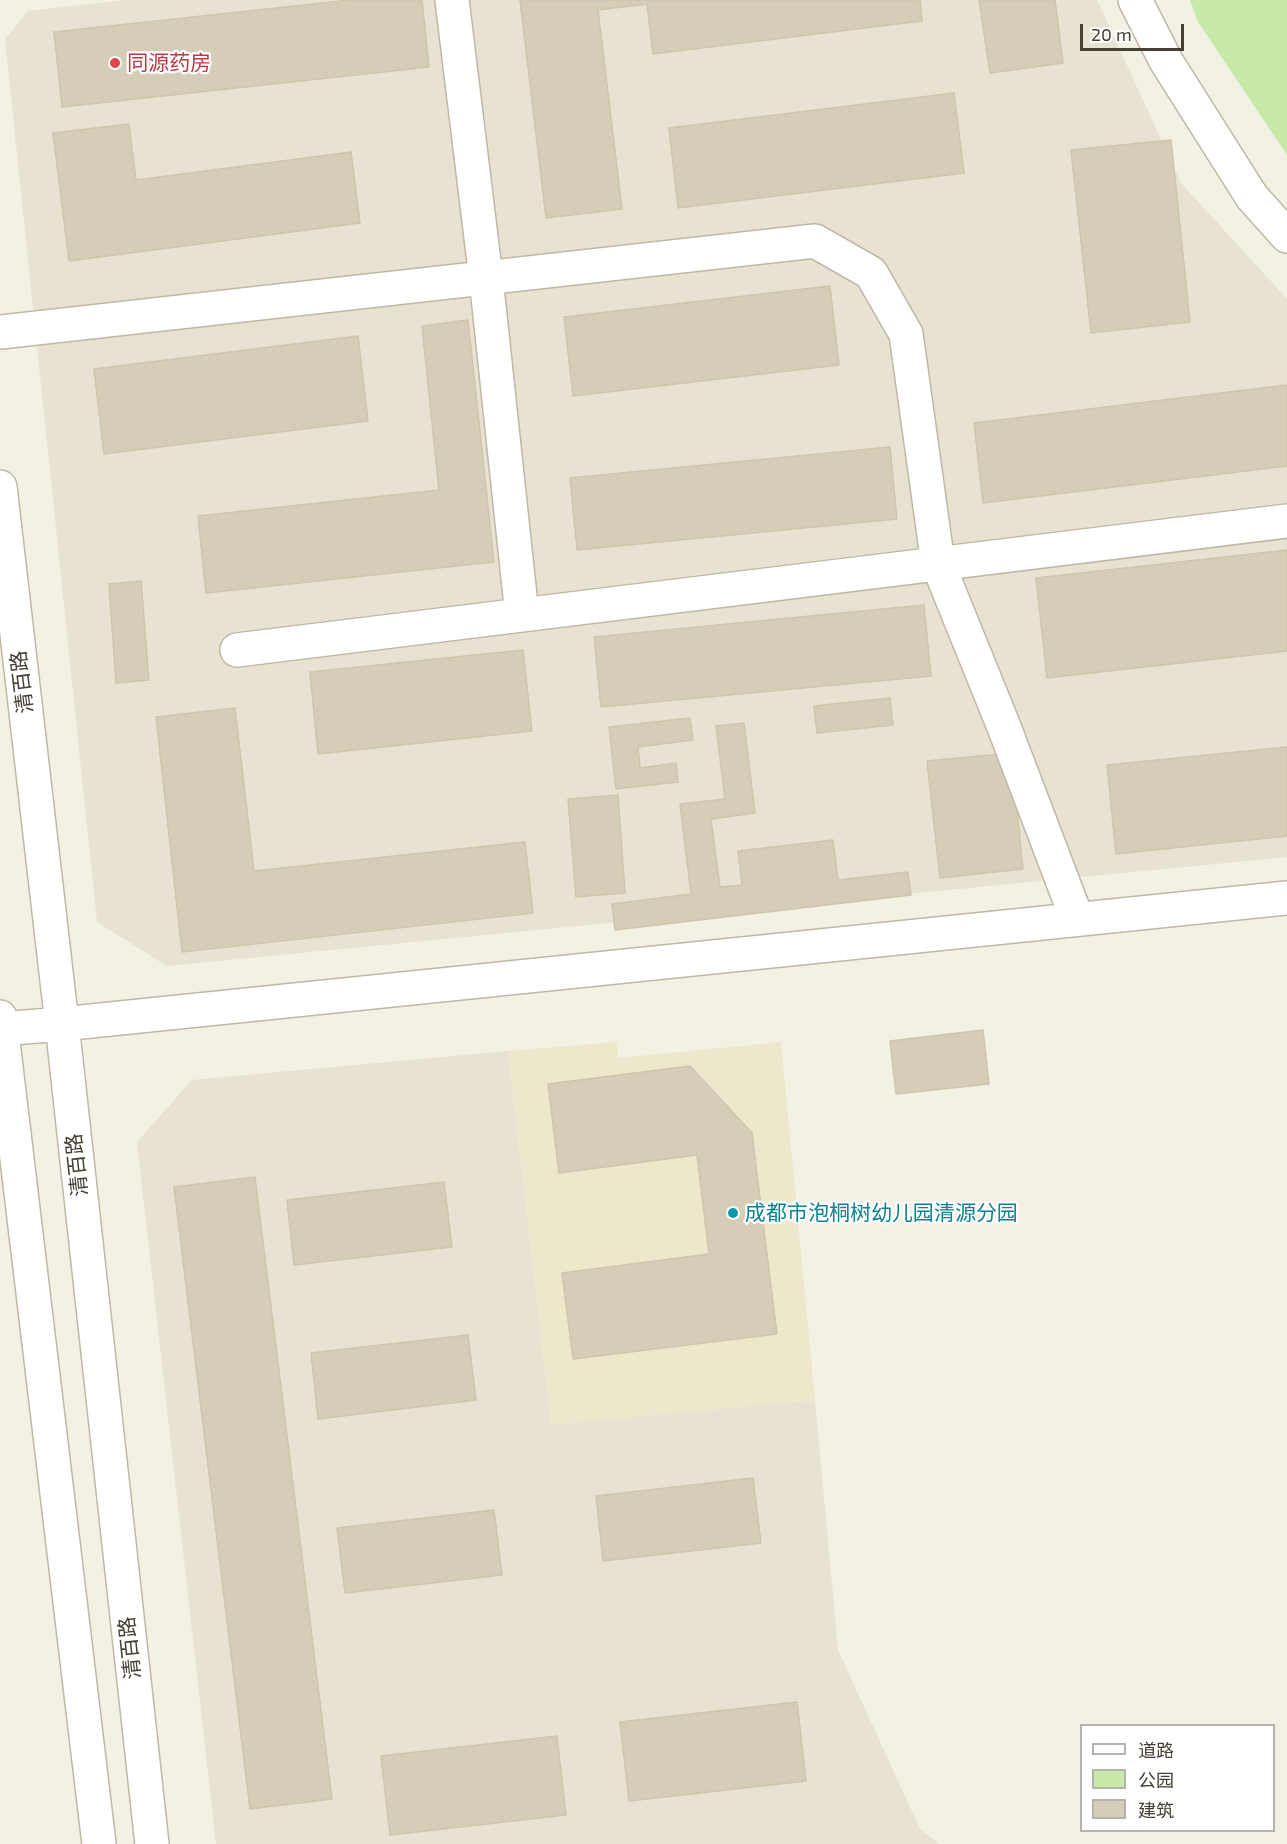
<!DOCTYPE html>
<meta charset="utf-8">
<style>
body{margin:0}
#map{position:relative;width:1287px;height:1844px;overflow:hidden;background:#f3f0e4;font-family:"Exo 2","Noto Sans SC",sans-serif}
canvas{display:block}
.legend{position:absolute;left:1080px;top:1724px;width:195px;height:108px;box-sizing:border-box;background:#fff;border:2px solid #b5b3ad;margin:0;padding:8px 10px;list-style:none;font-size:18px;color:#454033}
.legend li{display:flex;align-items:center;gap:12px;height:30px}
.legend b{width:30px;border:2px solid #b5b3ad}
.scale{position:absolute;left:1080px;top:24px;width:104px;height:27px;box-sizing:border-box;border:3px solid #454033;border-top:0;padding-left:8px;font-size:18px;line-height:21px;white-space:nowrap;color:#454033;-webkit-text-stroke:4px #fff;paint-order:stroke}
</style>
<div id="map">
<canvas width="1287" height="1844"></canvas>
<ul class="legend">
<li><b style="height:8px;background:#fff"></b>道路</li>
<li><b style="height:16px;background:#c7eaaa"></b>公园</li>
<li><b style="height:16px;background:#d5cdb8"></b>建筑</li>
</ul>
<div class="scale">20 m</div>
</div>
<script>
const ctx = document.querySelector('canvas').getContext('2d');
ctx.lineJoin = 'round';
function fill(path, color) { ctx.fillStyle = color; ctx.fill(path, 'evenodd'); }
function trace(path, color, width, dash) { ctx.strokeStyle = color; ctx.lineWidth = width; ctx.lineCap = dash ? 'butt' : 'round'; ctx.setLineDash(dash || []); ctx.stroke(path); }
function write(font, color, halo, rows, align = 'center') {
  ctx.font = font + ' "Exo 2","Noto Sans SC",sans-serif'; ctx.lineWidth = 4.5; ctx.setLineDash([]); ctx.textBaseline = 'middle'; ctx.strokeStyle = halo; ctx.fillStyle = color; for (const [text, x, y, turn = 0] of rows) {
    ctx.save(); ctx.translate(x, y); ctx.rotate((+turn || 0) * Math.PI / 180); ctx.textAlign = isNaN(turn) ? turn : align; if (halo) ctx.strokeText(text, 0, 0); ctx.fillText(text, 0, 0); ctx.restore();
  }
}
fill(new Path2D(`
 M 125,0 L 1097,0 L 1181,183 L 1287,299 L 1287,857 L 167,966 L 97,922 L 5,39 L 28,11 Z
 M 508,1051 L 551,1424 L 815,1400 L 838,1650 L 920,1829 L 939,1844 L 216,1844 L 137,1142 L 192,1080 Z`), '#e7e2d1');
fill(new Path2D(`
 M 617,1042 L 618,1058 L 781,1042 L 815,1400 L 551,1425 L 508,1051 Z`), '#ede7cc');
fill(new Path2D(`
 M 1190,0 L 1287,0 L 1287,155 L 1198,22 Z`), '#c7eaaa');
const building = new Path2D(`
 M 350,0 L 422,0 L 429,67 L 62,107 L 54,32 Z
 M 520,0 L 920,0 L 922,21 L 653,54 L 647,4 L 598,10 L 622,209 L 546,218 Z
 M 979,0 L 1055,0 L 1063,63 L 990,73 Z
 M 954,93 L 964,173 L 678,208 L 669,128 Z
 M 129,124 L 136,180 L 351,152 L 360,223 L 69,261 L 53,133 Z
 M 1171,140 L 1190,322 L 1091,333 L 1071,150 Z
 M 830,286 L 839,365 L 573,396 L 564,317 Z
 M 468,320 L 494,562 L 206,593 L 198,516 L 439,490 L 422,326 Z
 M 358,336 L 368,421 L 104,454 L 94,369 Z
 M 1287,385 L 1287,466 L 983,503 L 974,423 Z
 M 890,447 L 897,519 L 577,550 L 570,478 Z
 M 1287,550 L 1287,651 L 1047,678 L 1036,578 Z
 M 141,581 L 149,680 L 116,683 L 109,584 Z
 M 924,605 L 931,676 L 601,707 L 594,637 Z
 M 523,650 L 532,731 L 318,754 L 310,672 Z
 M 890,698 L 893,725 L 817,733 L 814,706 Z
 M 235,708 L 254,871 L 525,842 L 533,913 L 182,952 L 156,717 Z
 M 690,718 L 693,740 L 638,747 L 640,768 L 676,763 L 678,782 L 616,789 L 609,727 Z
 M 744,723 L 755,813 L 711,819 L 720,887 L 742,885 L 738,851 L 833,840 L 838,880 L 908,872 L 911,895 L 615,930 L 612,904 L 691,894 L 680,804 L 725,799 L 716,726 Z
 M 1287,747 L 1287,836 L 1116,854 L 1107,765 Z
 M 1011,753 L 1023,869 L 940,878 L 927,761 Z
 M 618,795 L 625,893 L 576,897 L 568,799 Z
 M 983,1030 L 989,1084 L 896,1094 L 890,1041 Z
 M 690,1066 L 752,1133 L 777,1334 L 573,1359 L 562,1273 L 709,1254 L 697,1155 L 559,1173 L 548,1084 Z
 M 255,1177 L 332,1799 L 250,1809 L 174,1187 Z
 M 444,1182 L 452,1247 L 294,1265 L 287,1200 Z
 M 468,1335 L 476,1400 L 318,1419 L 311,1353 Z
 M 753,1478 L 761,1543 L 603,1561 L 596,1496 Z
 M 494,1510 L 502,1575 L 345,1593 L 337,1528 Z
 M 797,1702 L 806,1781 L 629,1801 L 620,1722 Z
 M 557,1736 L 566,1815 L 390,1835 L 381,1756 Z`);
fill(building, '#d5cdb8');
trace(building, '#d0c5ab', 1.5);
const minor = new Path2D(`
 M 452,0 L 486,278 L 522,615
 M 1135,0 L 1166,61 L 1252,197 L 1287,236
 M 0,332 L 815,241 L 871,273 L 906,334 L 938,564 L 1004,727 L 1077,919
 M 0,487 L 62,1024 L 152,1844
 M 237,650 L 1287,521
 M 0,1017 L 99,1844
 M 0,1029 L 62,1024 L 1287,898`);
trace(minor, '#bfb8a6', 36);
trace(minor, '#fff', 33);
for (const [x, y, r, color] of [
 [115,63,6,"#e0444e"],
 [733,1213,6,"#0f9aa8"]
]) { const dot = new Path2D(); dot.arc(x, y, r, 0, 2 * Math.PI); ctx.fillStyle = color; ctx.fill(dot); trace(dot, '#fff', 2); }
write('21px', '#be3a42', '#fff', [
 ["同源药房",127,63]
], 'left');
write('21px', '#454033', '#fff', [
 ["清百路",22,682,-97],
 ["清百路",77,1165,-96],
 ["清百路",130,1648,-96]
]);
write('21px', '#0d838f', '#fff', [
 ["成都市泡桐树幼儿园清源分园",745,1213]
], 'left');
</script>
